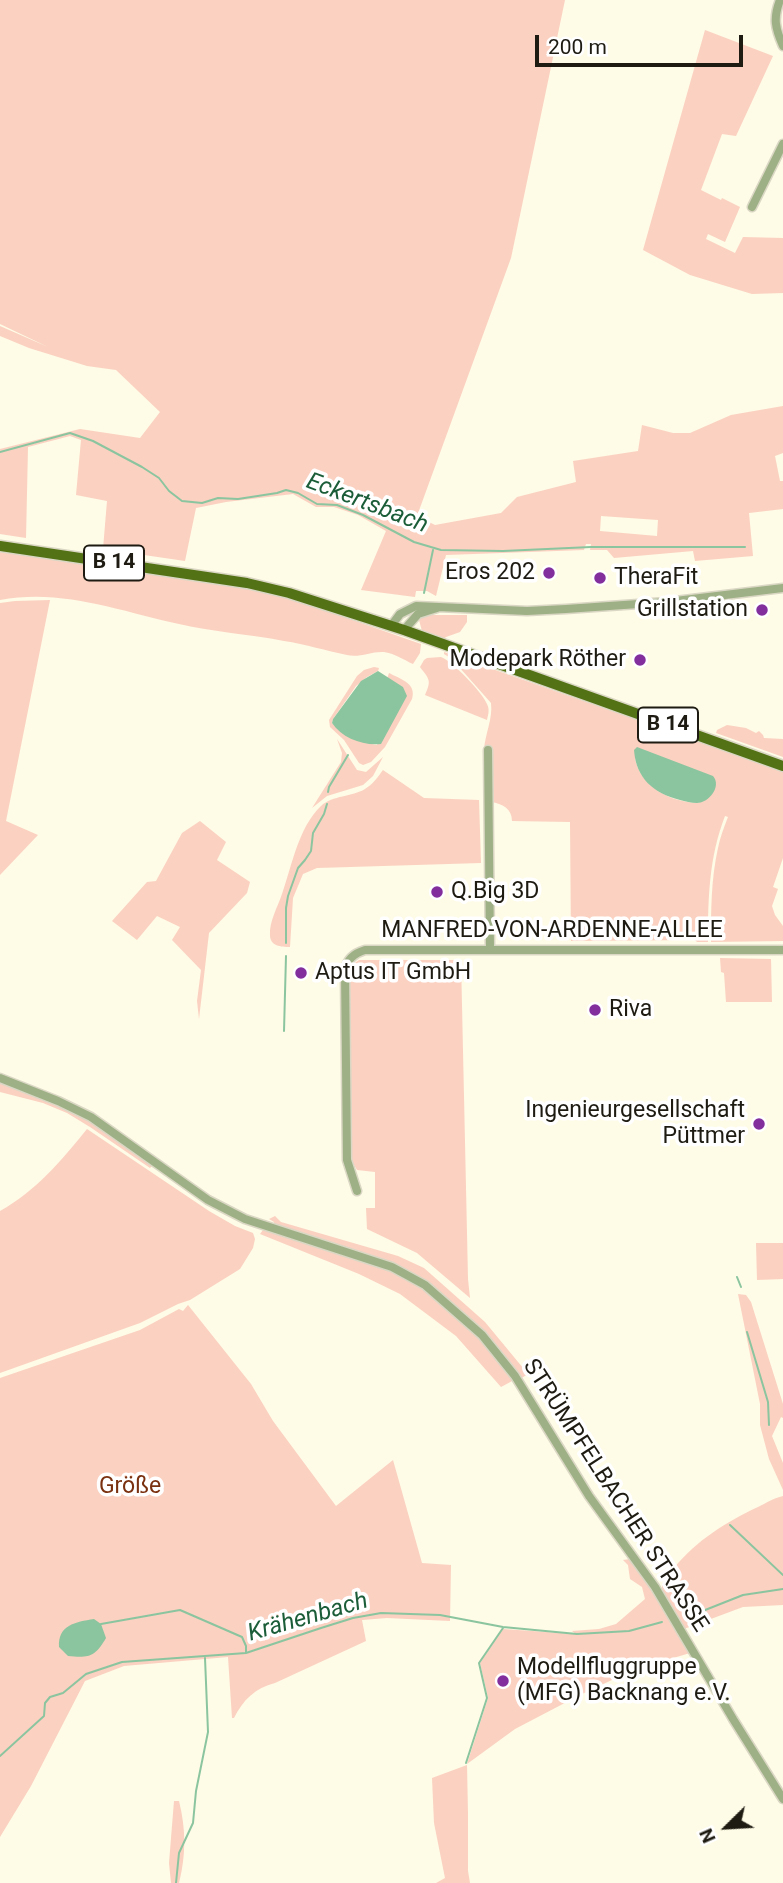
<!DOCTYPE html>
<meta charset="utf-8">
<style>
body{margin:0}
#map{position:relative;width:783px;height:1883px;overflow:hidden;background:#fefbe6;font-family:Roboto,sans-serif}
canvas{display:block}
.north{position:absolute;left:692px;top:1792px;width:70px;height:70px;-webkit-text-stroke:5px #fff;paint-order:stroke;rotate:246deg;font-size:19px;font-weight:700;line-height:28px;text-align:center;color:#1d1b12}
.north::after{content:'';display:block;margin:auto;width:24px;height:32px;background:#1d1b12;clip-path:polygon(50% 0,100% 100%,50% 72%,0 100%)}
.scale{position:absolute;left:535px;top:35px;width:208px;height:32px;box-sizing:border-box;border:4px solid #1d1b12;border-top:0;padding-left:9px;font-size:21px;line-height:24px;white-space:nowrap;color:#1d1b12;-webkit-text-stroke:5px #fff;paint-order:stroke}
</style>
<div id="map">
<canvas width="783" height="1883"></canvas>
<div class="north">N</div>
<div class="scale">200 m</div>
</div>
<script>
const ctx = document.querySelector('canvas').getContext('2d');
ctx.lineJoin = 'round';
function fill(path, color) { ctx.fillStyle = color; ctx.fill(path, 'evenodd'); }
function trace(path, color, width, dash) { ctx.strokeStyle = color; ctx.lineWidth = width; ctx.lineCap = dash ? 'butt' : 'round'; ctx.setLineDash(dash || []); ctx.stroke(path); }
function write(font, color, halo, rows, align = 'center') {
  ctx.font = font + ' Roboto,sans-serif'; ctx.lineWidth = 7; ctx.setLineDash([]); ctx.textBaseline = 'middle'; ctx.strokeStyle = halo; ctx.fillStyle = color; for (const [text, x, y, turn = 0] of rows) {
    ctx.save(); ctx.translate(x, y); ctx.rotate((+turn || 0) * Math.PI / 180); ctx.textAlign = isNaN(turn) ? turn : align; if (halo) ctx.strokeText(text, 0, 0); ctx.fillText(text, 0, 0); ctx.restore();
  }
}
fill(new Path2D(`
 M 0,0 L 565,0 L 511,258 L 417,516 L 435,525 L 501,513 L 517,497 L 576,482 L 573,461 L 638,451 L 642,425 L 673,433 L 690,433 L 731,415 L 783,406 L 783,453 L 775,456 L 780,481 L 783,481 L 783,509 L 749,513 L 753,556 L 695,561 L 693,551 L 614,558 L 607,550 L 590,550 L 591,544 L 586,544 L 584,550 L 446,555 L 436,596 L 427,591 L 416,591 L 415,597 L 361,590 L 386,531 L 358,515 L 334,507 L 316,507 L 293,494 L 226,502 L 196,508 L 185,561 L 103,549 L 107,501 L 76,495 L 81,440 L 70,436 L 28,447 L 26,538 L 0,534 L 0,449 L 80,429 L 140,438 L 160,412 L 116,370 L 87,366 L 29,348 L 0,336 L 0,326 L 48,347 L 0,324 ZM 601,516 L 658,520 L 657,536 L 600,531 Z
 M 705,30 L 773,56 L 736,136 L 722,134 L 701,190 L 721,200 L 722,198 L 740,207 L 725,242 L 708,234 L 706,239 L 735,253 L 743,237 L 783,238 L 783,293 L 752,294 L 690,275 L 643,250 Z
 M 0,552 L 219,583 L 287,597 L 421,644 L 420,653 L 413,664 C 404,660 394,653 384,652 C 371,651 360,658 347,655 C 326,651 306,644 284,641 C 249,634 213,632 179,624 C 120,611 61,588 0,600 Z
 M 50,600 L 6,821 L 38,835 L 0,875 L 0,603 L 15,601 Z
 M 425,615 L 467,615 L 467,622 L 460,632 L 446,637 L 444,639 L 422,631 L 419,620 Z
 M 444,652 L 783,771 L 783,858 L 773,887 L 778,889 L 772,906 L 775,915 L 783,926 L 783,941 L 711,942 C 711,911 711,879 718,848 C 720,838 724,827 728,817 L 725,816 C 709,857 708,898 708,942 L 697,942 L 695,940 L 571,941 L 570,822 L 512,821 C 512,809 503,804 492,802 L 491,750 L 484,750 C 485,734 493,719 491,703 L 452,659 L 444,654 ZM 635,758 L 700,803 C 672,803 640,787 635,758 Z
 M 441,657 C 451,660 483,693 487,704 C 490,710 488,715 487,720 L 425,695 C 432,680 429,679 420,667 L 424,660 L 427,658 Z
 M 374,667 L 379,668 L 378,671 L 367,677 L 356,686 L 333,719 L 332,723 C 346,738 357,741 377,745 L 403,688 L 387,679 L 389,673 C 400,679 417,683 412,699 L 385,747 L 371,762 L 363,765 L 359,763 L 344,740 L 330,727 L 329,720 L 357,676 L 364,670 Z
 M 727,725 L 746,728 L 756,733 L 759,731 L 763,735 L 764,738 L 783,739 L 783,757 L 716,733 L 717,730 Z
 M 337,739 L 357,770 L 366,772 L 383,757 L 373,776 L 363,785 L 327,796 L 312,808 L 341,762 L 342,753 Z
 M 383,770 L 424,798 L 479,800 L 481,863 L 317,868 L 303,874 L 293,898 L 290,947 C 281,947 270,946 270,935 C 269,922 278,906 282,894 C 292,866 298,828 321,806 C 333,795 352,797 365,789 C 373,784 378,777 383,770 Z
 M 200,821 L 226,842 L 217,860 L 250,882 L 247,893 L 209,933 L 199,1019 L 197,1001 L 201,970 L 172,940 L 180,927 L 157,916 L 137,940 L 112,921 L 147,882 L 156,881 L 182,833 Z
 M 720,958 L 771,959 L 772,1002 L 726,1002 L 724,973 L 721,972 Z
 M 359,960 L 461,960 L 468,1279 L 470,1298 L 417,1253 L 367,1229 L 366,1208 L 375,1208 L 375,1172 L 357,1170 L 351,1160 L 350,976 L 353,964 Z
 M 0,1082 L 78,1112 L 154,1164 L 150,1168 L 90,1127 L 67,1113 L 43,1103 L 0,1092 Z
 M 87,1129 L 209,1211 L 235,1226 L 253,1233 L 255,1239 L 253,1248 L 240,1269 L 190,1300 L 178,1304 L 140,1323 L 0,1373 L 0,1211 C 36,1191 61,1161 87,1129 Z
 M 275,1216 L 281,1222 L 398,1256 L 424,1268 L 485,1322 L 528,1374 L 520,1379 L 499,1349 L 477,1326 L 419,1278 L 405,1269 L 380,1259 L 274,1226 L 274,1222 L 269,1219 Z
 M 263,1230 L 382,1267 L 407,1278 L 431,1294 L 475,1333 L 495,1355 L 514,1380 L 501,1387 L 456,1336 L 400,1294 L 359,1274 L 260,1234 Z
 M 756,1243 L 783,1243 L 783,1279 L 757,1280 Z
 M 738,1294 L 746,1295 L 751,1302 L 783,1404 L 783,1418 L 781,1417 L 772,1436 L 783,1463 L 783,1490 L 769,1459 L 760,1425 L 760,1404 Z
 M 188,1305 L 251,1384 L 273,1421 L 336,1506 L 393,1460 L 422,1563 L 451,1565 L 450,1621 L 387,1618 L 362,1620 L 366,1641 L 275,1683 C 255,1688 243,1700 234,1718 L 232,1718 L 228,1657 L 124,1666 L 85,1681 L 31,1786 L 0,1837 L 0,1378 L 140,1330 L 179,1309 L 183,1311 Z
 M 783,1496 L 783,1605 L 743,1607 L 684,1629 C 679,1620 661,1596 662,1586 C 663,1579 670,1573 674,1568 C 697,1540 726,1522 758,1507 C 766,1503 774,1498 783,1496 Z
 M 630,1559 L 654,1591 L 690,1653 L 633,1670 L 580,1695 L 515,1729 L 467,1764 L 488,1698 L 480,1663 L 503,1629 L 576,1634 L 572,1631 L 599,1629 L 616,1624 L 645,1599 L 642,1587 L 630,1579 L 628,1565 L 623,1560 Z
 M 467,1765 L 468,1814 L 468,1871 L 470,1883 L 436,1883 L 445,1878 L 434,1823 L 432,1778 Z
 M 174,1801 L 179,1801 C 186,1829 186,1855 179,1883 L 171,1883 L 169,1863 Z`), '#fbd1c1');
fill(new Path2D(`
 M 378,671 L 403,687 L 407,696 L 381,744 C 363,746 342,738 332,723 L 333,719 L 361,681 Z
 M 637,747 L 713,776 C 722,786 709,803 697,803 C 691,803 685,801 680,800 C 653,793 636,778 634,750 Z
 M 94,1619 L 101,1624 L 106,1638 C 95,1657 89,1658 68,1656 L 59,1647 C 58,1625 75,1622 94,1619 Z`), '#8bc59f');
trace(new Path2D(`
 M 0,452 L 70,433 L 93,441 L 142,467 L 159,478 L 169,491 L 182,501 L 202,503 L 218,498 L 238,499 L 277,493 L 286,490 L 298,493 L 317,504 L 337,505 L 363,515 L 414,542 L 441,550 L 503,551 L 591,547 L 745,547
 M 424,593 L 433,550
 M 328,792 L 329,787 L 348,755
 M 286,943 L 286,908 L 288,896 L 298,868 L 305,860 L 311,851 L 313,833 L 324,814 L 327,804
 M 284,1031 L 286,956
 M 737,1277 L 741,1287
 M 747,1332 L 768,1402 L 769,1425
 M 730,1525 L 783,1575
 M 690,1616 L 743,1595 L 783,1589
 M 101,1624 L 180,1610 L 242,1637 L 246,1646 L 246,1652
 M 0,1756 L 44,1716 L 45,1703 L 50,1697 L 63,1693 L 86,1674 L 122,1662 L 246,1653 L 321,1628 L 353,1618 L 381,1613 L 440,1615 L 503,1627 L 577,1634 L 629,1631 L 662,1622
 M 466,1763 L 487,1698 L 479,1663 L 503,1628
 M 176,1883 L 179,1853 L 193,1823 L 196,1791 L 208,1732 L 205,1658`), '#8bc59f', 2);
const minor = new Path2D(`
 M 780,0 C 773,18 775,28 783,46
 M 752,207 L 783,144
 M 391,626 L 400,614 L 416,606 L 527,611 L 566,609 L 667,602 L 783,588
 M 404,630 L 418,614 L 437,608
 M 488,750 L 490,949
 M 0,1078 L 58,1101 L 91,1117 L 208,1200 L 245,1219 L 392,1267 L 425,1285 L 482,1335 L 515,1376 L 589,1496 L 655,1587 L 733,1719 L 783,1799
 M 357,1191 L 347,1160 L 345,970 C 347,959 355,953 365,950 L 783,950`);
const major = new Path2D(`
 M 0,546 L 247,583 L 289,593 L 404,630 L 783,766`);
trace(minor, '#dad7c4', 11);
trace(major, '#dad7c4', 13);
trace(minor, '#9eb085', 8);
trace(major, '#537115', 10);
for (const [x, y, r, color] of [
 [549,573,7,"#822e9d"],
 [600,578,7,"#822e9d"],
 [762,610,7,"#822e9d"],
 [640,660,7,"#822e9d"],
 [437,892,7,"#822e9d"],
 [301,973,7,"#822e9d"],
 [595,1010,7,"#822e9d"],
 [759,1124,7,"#822e9d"],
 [503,1681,7,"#822e9d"]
]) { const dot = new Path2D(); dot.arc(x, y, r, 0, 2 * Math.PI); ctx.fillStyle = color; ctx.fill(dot); trace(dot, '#fff', 2.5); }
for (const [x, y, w] of [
 [114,563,60],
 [668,725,60]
]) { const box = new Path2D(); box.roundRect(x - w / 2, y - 17.5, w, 35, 5); ctx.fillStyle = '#fff'; ctx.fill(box); trace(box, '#1d1b12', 2); }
write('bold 21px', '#1d1b12', null, [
 ["B 14",114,563],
 ["B 14",668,725]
]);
write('23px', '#1d1b12', '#fff', [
 ["Eros 202",535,573,"right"],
 ["TheraFit",614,578],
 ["Grillstation",748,610,"right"],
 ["Modepark Röther",626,660,"right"],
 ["Q.Big 3D",451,892],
 ["Aptus IT GmbH",315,973],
 ["Riva",609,1010],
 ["Ingenieurgesellschaft",745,1111,"right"],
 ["Püttmer",745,1137,"right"],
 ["Modellfluggruppe",517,1668],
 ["(MFG) Backnang e.V.",517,1694]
], 'left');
write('23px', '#1d1b12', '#fff', [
 ["MANFRED-VON-ARDENNE-ALLEE",552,931],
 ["STRÜMPFELBACHER STRASSE",615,1496,57]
]);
write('23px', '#7a3110', '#fff', [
 ["Größe",130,1487]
]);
write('italic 24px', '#1b5d38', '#fff', [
 ["Eckertsbach",367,504,21],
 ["Krähenbach",308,1618,-16]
]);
</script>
